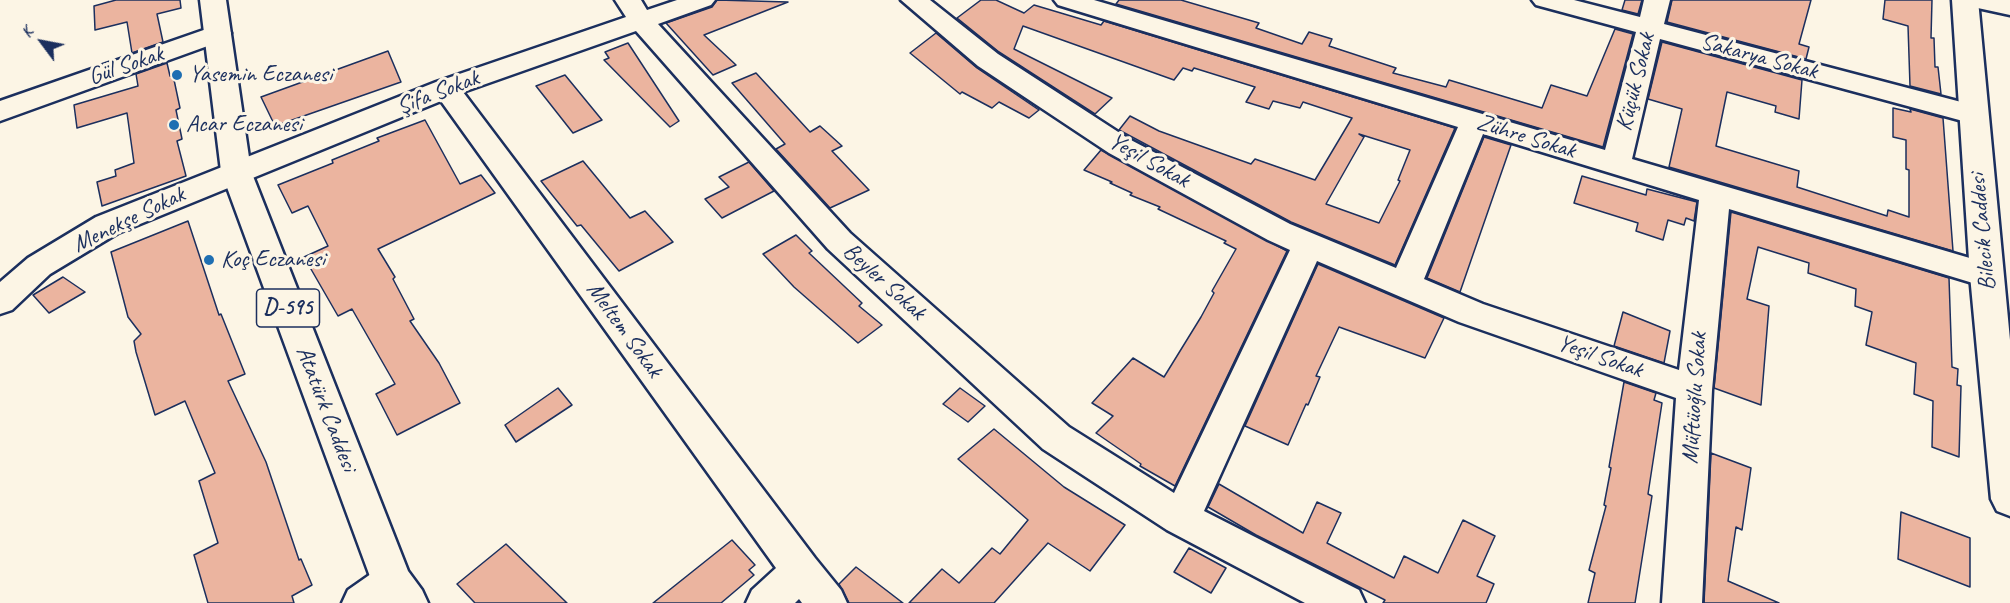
<!DOCTYPE html>
<meta charset="utf-8">
<style>
body{margin:0}
#map{position:relative;width:2010px;height:603px;overflow:hidden;background:#fcf5e5;font-family:Caveat,sans-serif}
canvas{display:block}
.north{position:absolute;left:12px;top:12px;width:60px;height:60px;-webkit-text-stroke:4px #fcf5e5;paint-order:stroke;rotate:302deg;font-size:16px;font-weight:700;line-height:24px;text-align:center;color:#1b2f5e}
.north::after{content:'';display:block;margin:auto;width:21px;height:27px;background:#1b2f5e;clip-path:polygon(50% 0,100% 100%,50% 72%,0 100%)}
</style>
<div id="map">
<canvas width="2010" height="603"></canvas>
<div class="north">K</div>
</div>
<script>
const ctx = document.querySelector('canvas').getContext('2d');
ctx.lineJoin = 'round';
function fill(path, color) { ctx.fillStyle = color; ctx.fill(path, 'evenodd'); }
function trace(path, color, width, dash) { ctx.strokeStyle = color; ctx.lineWidth = width; ctx.lineCap = dash ? 'butt' : 'round'; ctx.setLineDash(dash || []); ctx.stroke(path); }
function write(font, color, halo, rows, align = 'center') {
  ctx.font = font + ' Caveat,sans-serif'; ctx.lineWidth = 6; ctx.setLineDash([]); ctx.textBaseline = 'middle'; ctx.strokeStyle = halo; ctx.fillStyle = color; for (const [text, x, y, turn = 0] of rows) {
    ctx.save(); ctx.translate(x, y); ctx.rotate((+turn || 0) * Math.PI / 180); ctx.textAlign = isNaN(turn) ? turn : align; if (halo) ctx.strokeText(text, 0, 0); ctx.fillText(text, 0, 0); ctx.restore();
  }
}
const building = new Path2D(`
 M 116,0 L 180,0 L 181,8 L 157,14 L 163,42 L 132,53 L 127,22 L 95,30 L 94,6 Z
 M 717,0 L 788,2 L 704,35 L 736,65 L 713,75 L 666,23 L 712,7 Z
 M 981,0 L 996,0 L 1024,13 L 1034,5 L 1101,25 L 1104,21 L 1455,128 L 1395,265 L 1291,222 L 1119,130 L 1130,116 L 1159,131 L 1251,164 L 1255,159 L 1315,180 L 1352,118 L 1303,102 L 1300,108 L 1273,101 L 1269,109 L 1246,102 L 1255,87 L 1194,68 L 1192,71 L 1183,68 L 1174,80 L 1023,26 L 1014,49 L 1112,98 L 1095,114 L 999,52 L 957,18 ZM 1359,134 L 1410,150 L 1398,180 L 1400,181 L 1379,223 L 1326,204 L 1364,137 Z
 M 1119,0 L 1181,0 L 1259,23 L 1256,28 L 1302,44 L 1309,32 L 1332,39 L 1329,46 L 1396,68 L 1393,73 L 1446,87 L 1449,80 L 1542,108 L 1551,85 L 1587,96 L 1615,29 L 1633,34 L 1603,147 L 1116,4 Z
 M 1625,0 L 1642,0 L 1638,14 L 1622,10 Z
 M 1672,0 L 1811,0 L 1799,44 L 1809,47 L 1806,59 L 1667,22 Z
 M 1885,0 L 1932,0 L 1931,38 L 1934,38 L 1935,67 L 1938,67 L 1941,94 L 1910,86 L 1908,26 L 1883,19 Z
 M 936,33 L 977,68 L 1039,110 L 1029,118 L 999,102 L 992,108 L 962,92 L 960,94 L 910,53 Z
 M 1662,42 L 1802,80 L 1799,119 L 1775,112 L 1776,106 L 1727,92 L 1716,146 L 1799,171 L 1797,187 L 1887,216 L 1888,210 L 1909,217 L 1909,170 L 1906,169 L 1906,140 L 1893,137 L 1893,108 L 1911,112 L 1910,109 L 1943,118 L 1953,251 L 1669,167 L 1682,109 L 1648,99 Z
 M 628,43 L 679,121 L 670,127 L 604,60 L 609,58 L 605,52 Z
 M 388,51 L 401,82 L 275,126 L 261,97 Z
 M 167,63 L 170,76 L 173,75 L 180,108 L 176,110 L 182,139 L 177,141 L 186,176 L 102,206 L 97,182 L 116,176 L 115,170 L 134,163 L 127,113 L 77,128 L 74,105 L 138,86 L 136,74 Z
 M 756,73 L 810,132 L 820,126 L 842,146 L 832,151 L 869,190 L 830,208 L 776,149 L 785,144 L 732,83 Z
 M 565,75 L 602,120 L 573,133 L 536,86 Z
 M 425,120 L 460,184 L 481,175 L 495,193 L 378,249 L 395,277 L 393,279 L 414,319 L 410,321 L 439,363 L 460,403 L 397,435 L 376,394 L 395,384 L 352,309 L 338,316 L 304,257 L 328,246 L 308,206 L 292,213 L 278,185 L 333,163 L 332,160 L 379,141 L 377,138 Z
 M 1484,137 L 1511,145 L 1460,292 L 1427,278 Z
 M 1101,150 L 1287,251 L 1175,486 L 1140,466 L 1141,464 L 1096,433 L 1113,416 L 1092,403 L 1133,358 L 1164,377 L 1201,317 L 1214,293 L 1212,291 L 1236,249 L 1224,243 L 1226,241 L 1158,209 L 1160,207 L 1130,195 L 1132,193 L 1110,183 L 1112,182 L 1084,170 Z
 M 583,161 L 630,218 L 645,211 L 673,242 L 619,271 L 581,225 L 577,226 L 541,181 Z
 M 749,162 L 774,191 L 722,218 L 705,199 L 729,187 L 719,177 Z
 M 1582,176 L 1646,195 L 1647,189 L 1697,202 L 1694,221 L 1686,218 L 1684,225 L 1668,220 L 1663,240 L 1636,231 L 1638,223 L 1574,203 Z
 M 1731,212 L 1949,278 L 1952,367 L 1958,369 L 1957,385 L 1961,386 L 1959,457 L 1932,447 L 1933,401 L 1914,394 L 1916,363 L 1866,345 L 1872,312 L 1855,306 L 1856,289 L 1808,273 L 1809,263 L 1758,247 L 1747,299 L 1769,306 L 1761,405 L 1714,388 Z
 M 188,221 L 219,315 L 221,314 L 245,374 L 228,381 L 266,462 L 299,560 L 301,559 L 312,585 L 292,596 L 294,603 L 208,603 L 194,555 L 218,543 L 199,481 L 215,473 L 185,401 L 155,415 L 136,352 L 134,341 L 141,334 L 128,317 L 111,252 Z
 M 796,235 L 812,251 L 809,253 L 862,303 L 859,306 L 882,325 L 858,343 L 794,287 L 763,254 Z
 M 1318,264 L 1444,318 L 1425,358 L 1339,327 L 1316,376 L 1320,377 L 1308,405 L 1306,404 L 1288,445 L 1245,426 Z
 M 63,277 L 85,292 L 49,313 L 33,295 Z
 M 1623,312 L 1670,331 L 1664,363 L 1614,346 Z
 M 1624,382 L 1656,393 L 1654,400 L 1662,403 L 1648,494 L 1652,496 L 1635,603 L 1588,603 L 1595,573 L 1589,570 L 1606,506 L 1604,505 L 1611,468 L 1609,467 Z
 M 558,388 L 572,405 L 516,442 L 505,425 Z
 M 960,388 L 985,406 L 968,422 L 943,404 Z
 M 994,429 L 1064,487 L 1125,525 L 1090,571 L 1048,543 L 994,603 L 909,603 L 942,569 L 959,583 L 992,548 L 1000,554 L 1028,520 L 958,459 Z
 M 1711,453 L 1751,468 L 1742,530 L 1736,527 L 1728,581 L 1779,603 L 1704,603 Z
 M 1219,484 L 1303,533 L 1317,502 L 1341,513 L 1327,543 L 1394,578 L 1404,556 L 1438,573 L 1463,520 L 1495,536 L 1477,576 L 1494,584 L 1486,603 L 1383,603 L 1385,600 L 1256,535 L 1208,507 Z
 M 1901,512 L 1970,538 L 1970,587 L 1898,559 Z
 M 732,540 L 755,565 L 749,570 L 754,575 L 721,603 L 653,603 Z
 M 506,544 L 567,603 L 475,603 L 457,584 Z
 M 1189,548 L 1226,568 L 1211,593 L 1174,572 Z
 M 856,567 L 903,603 L 849,603 L 839,584 Z`);
fill(building, '#ebb49f');
trace(building, '#1b2f5e', 1.5);
const minor = new Path2D(`
 M 615,0 L 641,0 L 647,10 L 677,0 L 715,0 L 711,5 L 658,24 L 850,233 L 1069,427 L 1174,493 L 1290,250 L 1268,240 L 1109,153 L 978,66 L 901,0 L 930,0 L 998,54 L 1129,139 L 1290,224 L 1396,268 L 1458,127 L 1058,5 L 1054,0 L 1094,0 L 1605,150 L 1636,32 L 1536,5 L 1532,0 L 1574,0 L 1640,17 L 1644,0 L 1670,0 L 1664,24 L 1984,108 L 1988,115 L 1984,122 L 1974,124 L 1660,39 L 1632,159 L 1997,266 L 2002,275 L 1997,284 L 1986,287 L 1729,209 L 1712,390 L 1702,603 L 1662,603 L 1676,398 L 1459,322 L 1317,261 L 1204,511 L 1359,590 L 1365,603 L 1305,603 L 1167,530 L 1043,449 L 828,249 L 636,31 L 463,92 L 815,558 L 841,590 L 847,603 L 802,603 L 799,599 L 795,603 L 746,603 L 752,590 L 776,568 L 441,101 L 118,233 L 50,274 L 12,310 L 0,314 L 0,282 L 28,258 L 96,217 L 436,82 L 626,17 ZM 1483,134 L 1699,200 L 1679,370 L 1483,304 L 1424,279 Z
 M 1960,0 L 2010,0 L 2010,15 L 1964,5 Z
 M 218,25 L 227,27 L 231,33 L 227,39 L 0,121 L 0,101 Z
 M 392,563 L 406,569 L 412,582 L 406,595 L 395,603 L 342,603 L 348,590 L 378,569 Z`);
const primary = new Path2D(`
 M 200,0 L 226,0 L 251,171 L 408,571 L 422,590 L 428,603 L 384,603 L 372,582 L 221,171 Z
 M 1952,0 L 1978,0 L 2010,340 L 2010,516 L 1997,511 L 1991,499 L 1970,275 Z`);
trace(minor, '#1b2f5e', 5);
trace(primary, '#1b2f5e', 5);
fill(minor, '#fcf5e5');
fill(primary, '#fcf5e5');
for (const [x, y, r, color] of [
 [177,75,6,"#1f6fb2"],
 [174,125,6,"#1f6fb2"],
 [209,260,6,"#1f6fb2"]
]) { const dot = new Path2D(); dot.arc(x, y, r, 0, 2 * Math.PI); ctx.fillStyle = color; ctx.fill(dot); trace(dot, '#fcf5e5', 2); }
for (const [x, y, w] of [
 [288,308,63]
]) { const box = new Path2D(); box.roundRect(x - w / 2, y - 19, w, 38, 4.5); ctx.fillStyle = '#fcf5e5'; ctx.fill(box); trace(box, '#1b2f5e', 1.5); }
write('bold 22px', '#1b2f5e', null, [
 ["D-595",288,308]
]);
write('24px', '#1b2f5e', '#fcf5e5', [
 ["Sakarya Sokak",1759,57,15],
 ["Gül Sokak",126,66,-19],
 ["Küçük Sokak",1636,82,-76],
 ["Şifa Sokak",438,93,-21],
 ["Zühre Sokak",1526,137,17],
 ["Yeşil Sokak",1149,161,29],
 ["Menekşe Sokak",129,220,-26],
 ["Bilecik Caddesi",1983,232,-95],
 ["Beyler Sokak",884,282,42],
 ["Meltem Sokak",624,330,54],
 ["Yeşil Sokak",1600,357,19],
 ["Müftüoğlu Sokak",1695,398,-86],
 ["Atatürk Caddesi",326,409,69]
]);
write('24px', '#1b2f5e', '#fcf5e5', [
 ["Yasemin Eczanesi",189,75],
 ["Acar Eczanesi",186,125],
 ["Koç Eczanesi",221,260]
], 'left');
</script>
